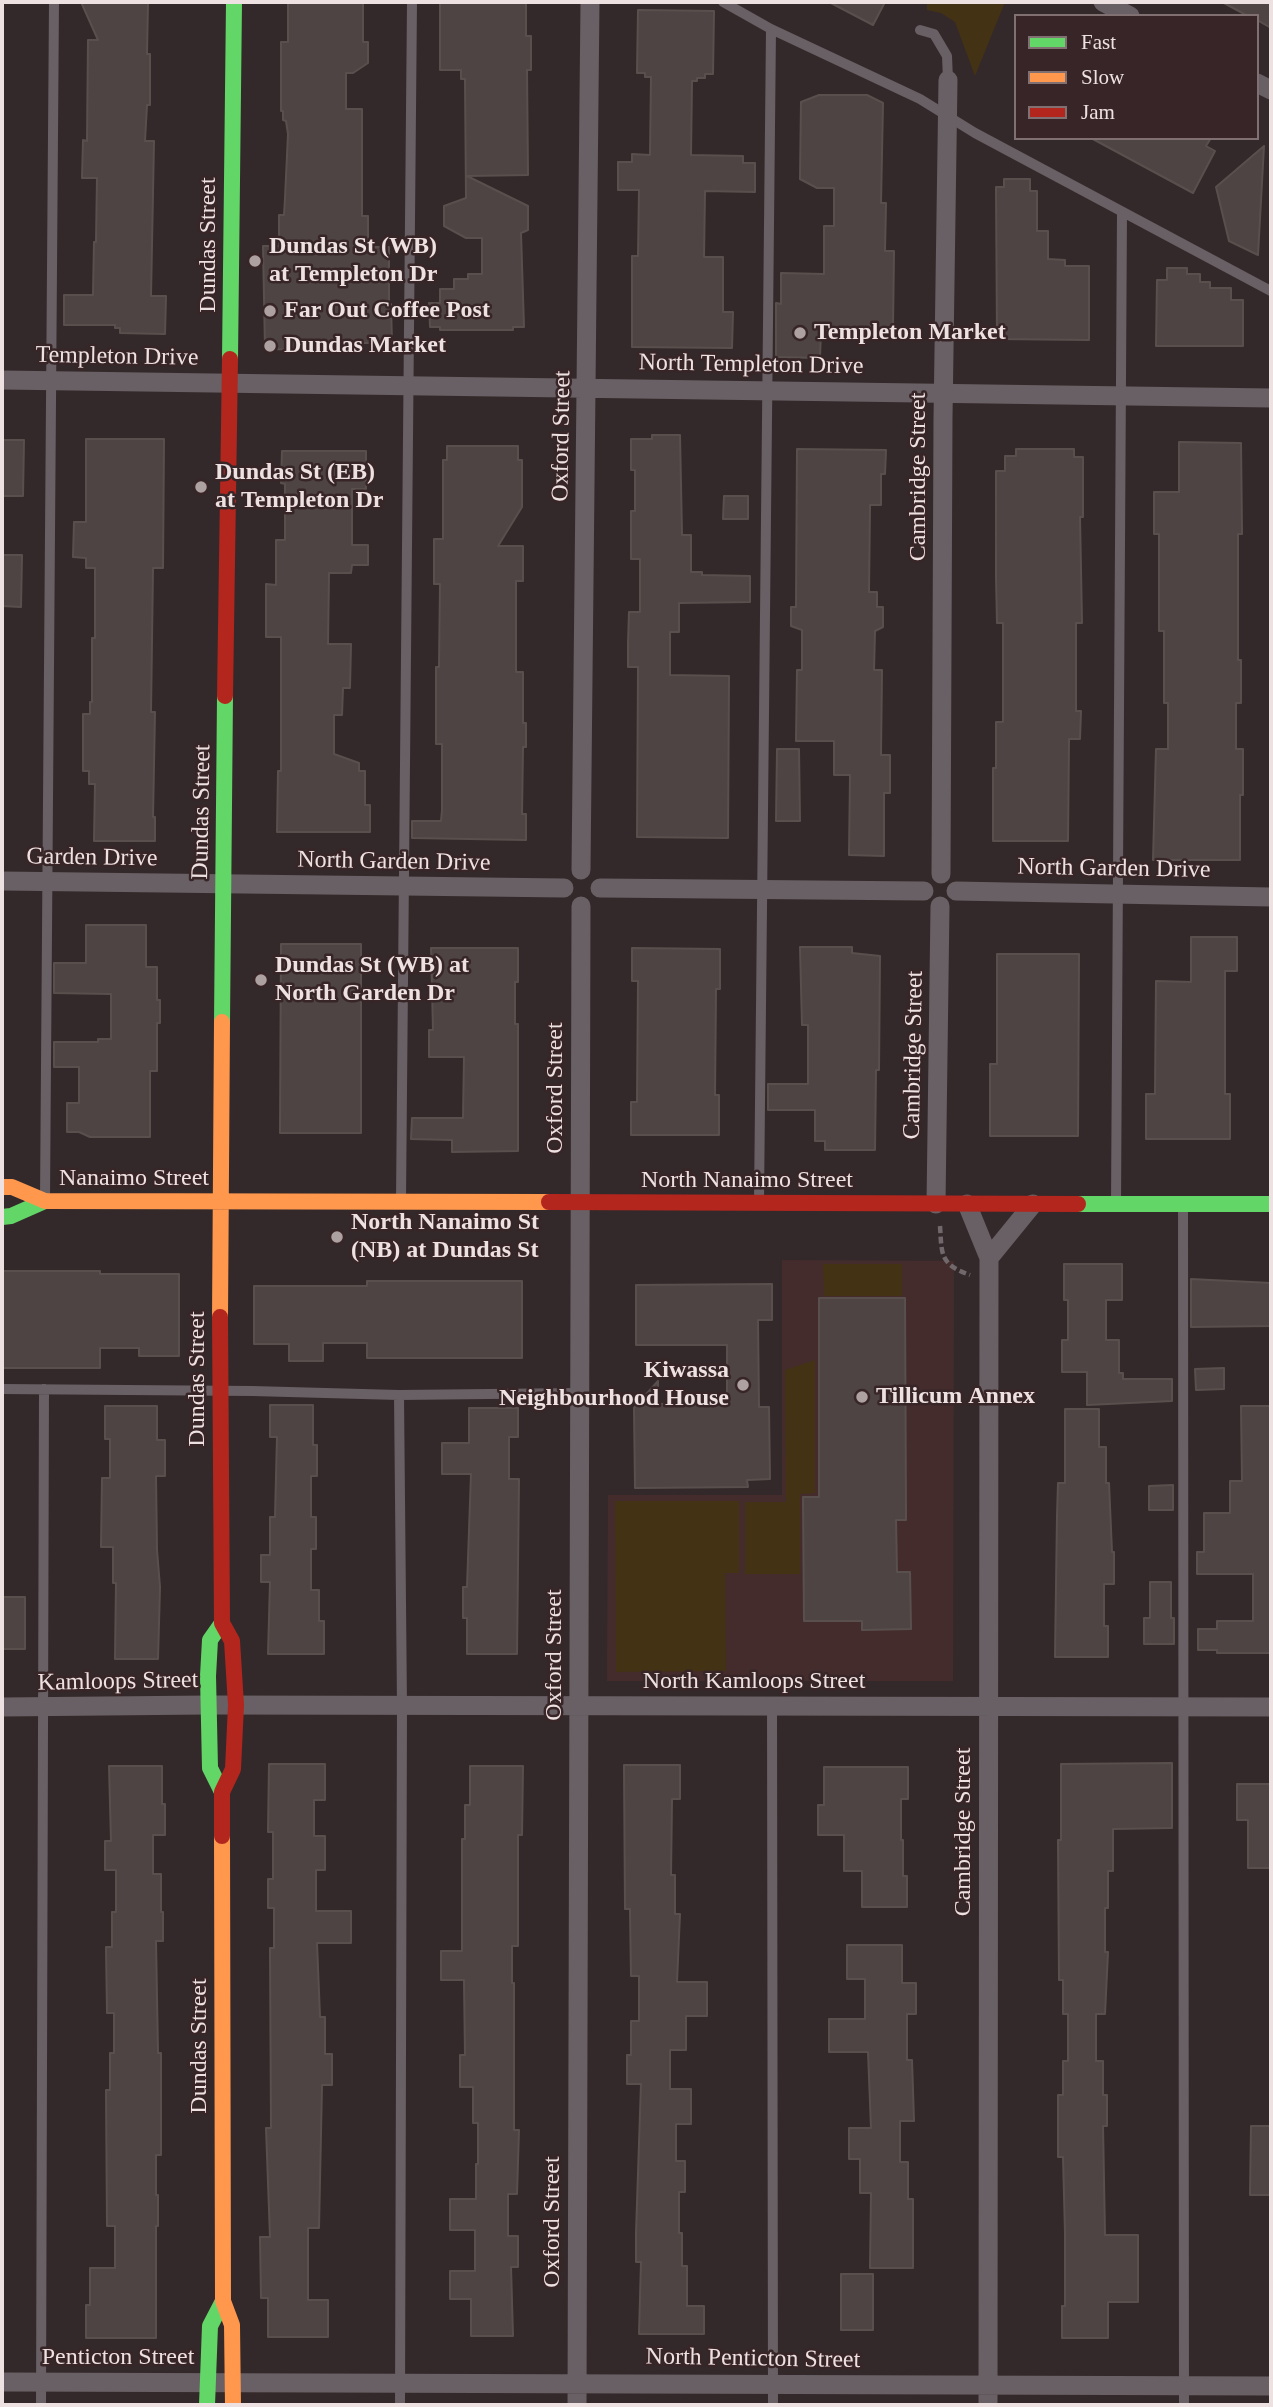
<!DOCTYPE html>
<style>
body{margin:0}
#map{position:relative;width:1273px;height:2407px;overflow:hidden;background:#34292a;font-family:"Times New Roman",serif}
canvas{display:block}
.frame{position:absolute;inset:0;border:4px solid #eee1e2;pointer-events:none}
.legend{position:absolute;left:1014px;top:14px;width:245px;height:126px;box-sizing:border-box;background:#382527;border:2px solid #817072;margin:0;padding:9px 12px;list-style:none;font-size:21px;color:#eee1e2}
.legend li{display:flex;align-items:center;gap:14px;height:35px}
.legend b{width:35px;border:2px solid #817072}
</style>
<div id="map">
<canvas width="1273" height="2407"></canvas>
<div class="frame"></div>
<ul class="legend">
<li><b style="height:9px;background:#63d668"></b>Fast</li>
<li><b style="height:9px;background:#ff974d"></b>Slow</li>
<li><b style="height:9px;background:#b3261e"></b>Jam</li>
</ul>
</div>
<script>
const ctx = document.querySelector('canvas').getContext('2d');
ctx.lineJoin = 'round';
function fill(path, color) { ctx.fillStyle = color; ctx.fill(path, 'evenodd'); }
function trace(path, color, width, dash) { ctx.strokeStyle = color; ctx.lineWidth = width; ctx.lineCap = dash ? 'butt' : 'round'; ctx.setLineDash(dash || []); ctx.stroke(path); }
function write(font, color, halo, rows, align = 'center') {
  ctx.font = font + ' "Times New Roman",serif'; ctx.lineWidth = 5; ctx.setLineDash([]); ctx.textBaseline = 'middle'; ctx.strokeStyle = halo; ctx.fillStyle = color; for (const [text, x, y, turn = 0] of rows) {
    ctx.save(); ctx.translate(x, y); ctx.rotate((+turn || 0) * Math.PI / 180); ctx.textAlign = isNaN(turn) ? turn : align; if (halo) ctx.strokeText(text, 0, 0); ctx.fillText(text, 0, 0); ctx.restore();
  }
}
fill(new Path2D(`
 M 782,1260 L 954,1261 L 953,1681 L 607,1681 L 608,1495 L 782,1495 Z`), '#442c2d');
fill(new Path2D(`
 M 927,2 L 1005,2 L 975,76 L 955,22 L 941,13 L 927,10 Z
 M 823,1264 L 902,1264 L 902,1296 L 824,1296 Z
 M 815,1360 L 815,1493 L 800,1494 L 800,1574 L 745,1574 L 745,1502 L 786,1502 L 785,1370 Z
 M 615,1501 L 739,1501 L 739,1573 L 725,1573 L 726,1671 L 616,1672 Z`), '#433214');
const building = new Path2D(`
 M 81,2 L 148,2 L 147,54 L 150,54 L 150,105 L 147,105 L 145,141 L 154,141 L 151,296 L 166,296 L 165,334 L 120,333 L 120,328 L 115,328 L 115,325 L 64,325 L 64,295 L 93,295 L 94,242 L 96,242 L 97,178 L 82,178 L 83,140 L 87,141 L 88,40 L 98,40 Z
 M 288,2 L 363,2 L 363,42 L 368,42 L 368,63 L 353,73 L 346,73 L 346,109 L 362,109 L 362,216 L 368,216 L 368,247 L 389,247 L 389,304 L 391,304 L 392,343 L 316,343 L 316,350 L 265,349 L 263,246 L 279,246 L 279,215 L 284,215 L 285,198 L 288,134 L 286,121 L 283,120 L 283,111 L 281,111 L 281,42 L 288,42 Z
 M 440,2 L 526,2 L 526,36 L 531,36 L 531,70 L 527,70 L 528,175 L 467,176 L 528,206 L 528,230 L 521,233 L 524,327 L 513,327 L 513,330 L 440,330 L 440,327 L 430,327 L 429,303 L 440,303 L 440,289 L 454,289 L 454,279 L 468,279 L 468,274 L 482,274 L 482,238 L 466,238 L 444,226 L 444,206 L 466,198 L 465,79 L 461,79 L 461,70 L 440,70 Z
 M 829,2 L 885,2 L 873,25 Z
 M 1222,2 L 1271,2 L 1271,28 L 1257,20 L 1257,16 L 1248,16 Z
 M 638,10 L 714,11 L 713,74 L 705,74 L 705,78 L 697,78 L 697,81 L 692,81 L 691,155 L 743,156 L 743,163 L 755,163 L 755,192 L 705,191 L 704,257 L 723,257 L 723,312 L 733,312 L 732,348 L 632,347 L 632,256 L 638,256 L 639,190 L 618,190 L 618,162 L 632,162 L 632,154 L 650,155 L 651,77 L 645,77 L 645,73 L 637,73 Z
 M 819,95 L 867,95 L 883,103 L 881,203 L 886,203 L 885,251 L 894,251 L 893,328 L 862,327 L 862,331 L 821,330 L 820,358 L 776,357 L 776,303 L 781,304 L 781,273 L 824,274 L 824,226 L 834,226 L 834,188 L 817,188 L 800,179 L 801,102 Z
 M 1091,138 L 1211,138 L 1206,146 L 1215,151 L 1193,193 Z
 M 1264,146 L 1258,255 L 1229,241 L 1216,187 Z
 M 1004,179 L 1030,179 L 1030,191 L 1037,191 L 1037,231 L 1048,231 L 1048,259 L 1065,260 L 1065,266 L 1089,266 L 1089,340 L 997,339 L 996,187 L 1004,187 Z
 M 1167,268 L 1187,268 L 1187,274 L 1200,274 L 1200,282 L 1210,282 L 1210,288 L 1231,288 L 1231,300 L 1243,300 L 1243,346 L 1156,346 L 1157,280 L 1167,280 Z
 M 652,435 L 680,435 L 682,535 L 691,535 L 691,572 L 702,572 L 702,575 L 750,576 L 750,602 L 679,603 L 679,632 L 670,632 L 670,675 L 729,676 L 728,838 L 637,837 L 638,667 L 628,667 L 628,643 L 629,612 L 640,612 L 640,559 L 631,559 L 631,511 L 635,511 L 635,470 L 631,470 L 631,439 L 652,439 Z
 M 86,439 L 164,439 L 163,568 L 153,568 L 151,712 L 155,712 L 153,817 L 155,817 L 155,841 L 94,841 L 95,784 L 89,784 L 89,771 L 83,771 L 83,714 L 90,714 L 90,702 L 92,702 L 92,638 L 95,638 L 95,568 L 86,568 L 86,558 L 73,557 L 74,522 L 86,522 Z
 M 2,440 L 24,440 L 23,496 L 2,496 Z
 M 1179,442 L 1241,443 L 1242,534 L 1238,534 L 1238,660 L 1241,660 L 1241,703 L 1236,703 L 1236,749 L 1243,749 L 1243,795 L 1240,795 L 1240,860 L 1153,860 L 1156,749 L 1168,749 L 1168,703 L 1164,703 L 1164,631 L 1159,631 L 1159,534 L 1154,534 L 1154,492 L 1179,492 Z
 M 447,446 L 518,446 L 518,460 L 522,460 L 522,507 L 498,546 L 523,546 L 523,581 L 516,581 L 516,672 L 523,672 L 523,723 L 526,723 L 526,747 L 523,747 L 522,814 L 526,814 L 526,840 L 412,838 L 412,821 L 441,821 L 442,810 L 442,744 L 436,744 L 436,667 L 439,667 L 440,584 L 434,584 L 434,539 L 443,539 L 443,460 L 447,460 Z
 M 797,449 L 886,450 L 885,474 L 881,474 L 881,505 L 870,505 L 869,592 L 877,592 L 877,607 L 883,607 L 883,627 L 875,631 L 874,670 L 882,670 L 881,755 L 890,755 L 890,793 L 884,793 L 884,856 L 849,855 L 850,775 L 834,775 L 834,741 L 796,741 L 797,670 L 802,670 L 802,630 L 791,626 L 791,607 L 796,607 Z
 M 1016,449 L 1074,449 L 1074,457 L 1083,457 L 1083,517 L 1080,517 L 1082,623 L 1076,623 L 1076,711 L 1081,711 L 1080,739 L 1069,739 L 1068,841 L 993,841 L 993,768 L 996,768 L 996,722 L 1003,722 L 1003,623 L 997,623 L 996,577 L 996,471 L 1005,471 L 1005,456 L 1016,456 Z
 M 282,451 L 366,451 L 366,489 L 352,489 L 352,545 L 368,545 L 368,565 L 352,565 L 351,573 L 329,573 L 328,644 L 351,644 L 350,688 L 343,688 L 342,715 L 334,715 L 334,754 L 359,763 L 359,771 L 365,771 L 365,805 L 370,805 L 370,832 L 277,832 L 278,771 L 281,771 L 281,637 L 266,637 L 266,584 L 276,585 L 276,540 L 285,540 L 285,484 L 281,483 Z
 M 724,496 L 748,496 L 748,519 L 723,519 Z
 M 2,555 L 22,555 L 21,607 L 2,606 Z
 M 777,749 L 799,749 L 800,821 L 776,821 Z
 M 86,925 L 146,925 L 146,967 L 157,967 L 157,1000 L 160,1000 L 160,1023 L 157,1023 L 157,1071 L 150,1071 L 150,1137 L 90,1137 L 79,1132 L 67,1132 L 67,1103 L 79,1103 L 79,1067 L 54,1067 L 54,1042 L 98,1042 L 98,1039 L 111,1039 L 111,994 L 54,993 L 54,963 L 86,963 Z
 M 1191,937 L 1237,937 L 1237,971 L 1225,971 L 1225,1094 L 1230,1094 L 1230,1139 L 1146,1139 L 1146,1094 L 1155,1094 L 1156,981 L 1191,982 Z
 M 281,944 L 361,944 L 361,1133 L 280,1133 Z
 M 800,947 L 852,947 L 852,953 L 880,956 L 879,1070 L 876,1070 L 875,1150 L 825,1150 L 825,1141 L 815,1141 L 815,1110 L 768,1110 L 768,1084 L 808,1084 L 808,1025 L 802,1025 Z
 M 431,948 L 518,948 L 518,982 L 515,982 L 515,1024 L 518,1024 L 518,1151 L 452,1152 L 452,1140 L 411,1139 L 412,1118 L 463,1118 L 464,1057 L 429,1057 L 429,1030 L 433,1030 Z
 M 632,948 L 720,949 L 720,989 L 716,989 L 715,1095 L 719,1095 L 719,1135 L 631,1135 L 631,1102 L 637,1102 L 638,981 L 632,981 Z
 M 997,954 L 1079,954 L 1078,1136 L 990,1136 L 990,1064 L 997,1064 Z
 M 1064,1264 L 1122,1264 L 1122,1300 L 1106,1300 L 1106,1340 L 1119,1340 L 1119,1373 L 1123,1373 L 1123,1379 L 1172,1379 L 1172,1401 L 1087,1405 L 1087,1372 L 1062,1372 L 1062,1340 L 1068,1340 L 1068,1300 L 1064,1300 Z
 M 2,1271 L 100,1271 L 100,1274 L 179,1274 L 179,1356 L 139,1356 L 139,1348 L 100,1348 L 100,1368 L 2,1368 Z
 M 1191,1279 L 1271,1283 L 1271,1326 L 1191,1327 Z
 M 367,1281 L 522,1281 L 522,1358 L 367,1358 L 367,1343 L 323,1343 L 323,1361 L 289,1361 L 289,1344 L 254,1344 L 254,1286 L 367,1286 Z
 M 772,1284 L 772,1320 L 758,1320 L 759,1407 L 769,1407 L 770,1479 L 747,1480 L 748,1487 L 635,1488 L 634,1408 L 658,1381 L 658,1404 L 727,1403 L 727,1345 L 636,1345 L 636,1285 Z
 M 819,1298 L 905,1298 L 906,1520 L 896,1520 L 897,1572 L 910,1572 L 911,1629 L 862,1630 L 862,1621 L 804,1621 L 803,1497 L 819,1497 Z
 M 1224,1368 L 1224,1389 L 1196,1390 L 1195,1369 Z
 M 270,1405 L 313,1405 L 313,1445 L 317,1445 L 317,1476 L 311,1476 L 311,1517 L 316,1517 L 316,1549 L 311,1549 L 311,1590 L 319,1590 L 319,1621 L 324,1621 L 324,1654 L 268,1654 L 270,1582 L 261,1582 L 261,1555 L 270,1555 L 270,1517 L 275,1517 L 277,1437 L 270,1437 Z
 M 105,1406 L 157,1406 L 157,1440 L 165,1440 L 165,1476 L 156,1476 L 157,1550 L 160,1587 L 158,1659 L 115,1659 L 116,1583 L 113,1583 L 113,1547 L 101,1547 L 102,1478 L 110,1478 L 110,1439 L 105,1439 Z
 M 1241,1406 L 1271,1406 L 1271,1653 L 1217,1653 L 1217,1650 L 1198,1650 L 1198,1629 L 1217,1629 L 1217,1621 L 1253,1621 L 1253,1574 L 1197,1574 L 1197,1552 L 1204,1552 L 1204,1513 L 1230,1513 L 1230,1481 L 1242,1481 Z
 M 469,1408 L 518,1408 L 518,1437 L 509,1437 L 509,1479 L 519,1479 L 517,1654 L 467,1654 L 467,1618 L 463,1618 L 463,1587 L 467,1587 L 471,1474 L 442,1474 L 442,1443 L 469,1443 Z
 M 1065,1409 L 1099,1409 L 1099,1447 L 1106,1447 L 1106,1483 L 1109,1483 L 1112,1552 L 1114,1552 L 1114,1584 L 1104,1584 L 1104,1626 L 1108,1626 L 1108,1657 L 1055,1657 L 1057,1516 L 1058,1483 L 1065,1483 Z
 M 1173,1485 L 1173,1510 L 1149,1510 L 1149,1486 Z
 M 1150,1582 L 1171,1582 L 1171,1618 L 1174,1618 L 1174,1644 L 1144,1644 L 1144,1618 L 1150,1618 Z
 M 2,1597 L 25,1597 L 25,1649 L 2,1649 Z
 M 1172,1763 L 1172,1828 L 1113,1829 L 1113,1871 L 1108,1871 L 1108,1908 L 1105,1908 L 1105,1952 L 1108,1952 L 1105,2014 L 1096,2014 L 1096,2061 L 1103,2061 L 1103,2095 L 1107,2095 L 1107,2126 L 1103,2126 L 1105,2235 L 1138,2235 L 1138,2302 L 1108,2302 L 1108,2338 L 1062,2338 L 1062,2306 L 1065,2306 L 1065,2233 L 1063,2157 L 1058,2157 L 1058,2095 L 1063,2095 L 1063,2061 L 1068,2061 L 1068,2014 L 1063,2014 L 1063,1980 L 1059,1980 L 1058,1840 L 1061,1840 L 1061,1764 Z
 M 269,1764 L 325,1764 L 325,1800 L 314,1800 L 314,1836 L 325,1836 L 325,1870 L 316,1870 L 316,1911 L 351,1911 L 351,1943 L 317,1943 L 320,2017 L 325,2017 L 325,2054 L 332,2054 L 332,2085 L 322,2085 L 319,2228 L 308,2228 L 308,2300 L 328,2300 L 328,2337 L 268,2337 L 268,2298 L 261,2298 L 260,2237 L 270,2237 L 266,2128 L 271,2128 L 270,1948 L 274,1948 L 274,1908 L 268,1908 L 268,1879 L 273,1879 L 273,1832 L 268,1832 Z
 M 624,1765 L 680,1765 L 680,1799 L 672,1799 L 671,1875 L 675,1875 L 675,1914 L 680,1914 L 677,1982 L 707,1982 L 707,2016 L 686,2016 L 686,2050 L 670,2050 L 670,2089 L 691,2089 L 691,2124 L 676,2124 L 676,2161 L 685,2161 L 685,2192 L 679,2192 L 679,2233 L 682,2233 L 682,2266 L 687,2266 L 687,2306 L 704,2306 L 704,2334 L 639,2334 L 641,2262 L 636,2262 L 636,2233 L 641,2084 L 627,2084 L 627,2055 L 631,2055 L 631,2021 L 639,2021 L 639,1976 L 631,1976 L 630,1909 L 625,1909 Z
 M 109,1766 L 162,1766 L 162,1804 L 165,1804 L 165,1835 L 153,1835 L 153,1874 L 161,1874 L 161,1912 L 163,1912 L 163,1941 L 156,1941 L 158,2053 L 161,2053 L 161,2155 L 156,2155 L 156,2195 L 158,2195 L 158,2226 L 156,2226 L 156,2338 L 86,2338 L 86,2305 L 90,2305 L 90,2268 L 115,2268 L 115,2226 L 107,2226 L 106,2090 L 110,2090 L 110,2053 L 114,2053 L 114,2013 L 107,2013 L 106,1947 L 112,1947 L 112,1912 L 116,1912 L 116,1870 L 105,1870 L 105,1841 L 111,1841 Z
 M 470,1766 L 523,1766 L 522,1835 L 518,1835 L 518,1946 L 512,1946 L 512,1983 L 514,1983 L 514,2130 L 519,2130 L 517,2194 L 508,2194 L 508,2236 L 518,2236 L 518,2267 L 511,2267 L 513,2336 L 471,2336 L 471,2299 L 450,2299 L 450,2271 L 475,2271 L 475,2230 L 450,2230 L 450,2199 L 476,2199 L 476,2164 L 478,2164 L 478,2123 L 473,2123 L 473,2087 L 460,2087 L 460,2055 L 465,2055 L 464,1980 L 441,1980 L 441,1951 L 462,1951 L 462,1839 L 465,1839 L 465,1805 L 470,1805 Z
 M 824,1767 L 908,1767 L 908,1799 L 901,1799 L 901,1840 L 903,1840 L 903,1876 L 907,1876 L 907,1907 L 862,1907 L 862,1871 L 844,1871 L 844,1835 L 818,1835 L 818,1805 L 824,1805 Z
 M 1237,1784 L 1271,1784 L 1271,1868 L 1248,1868 L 1248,1820 L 1237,1820 Z
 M 847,1945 L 902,1945 L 902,1983 L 916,1983 L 916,2014 L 907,2014 L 907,2060 L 912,2060 L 914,2121 L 900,2121 L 900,2162 L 908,2162 L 908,2199 L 913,2199 L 913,2268 L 870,2268 L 871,2193 L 860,2193 L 860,2159 L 849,2159 L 849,2128 L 871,2128 L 868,2052 L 829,2052 L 829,2019 L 865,2019 L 865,1979 L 847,1979 Z
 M 1251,2126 L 1271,2126 L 1271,2195 L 1250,2195 Z
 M 841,2274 L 873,2274 L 873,2330 L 841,2330 Z`);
fill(building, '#4d4443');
trace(building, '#59504e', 2);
trace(new Path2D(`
 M 940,1226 C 942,1254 939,1264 970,1275`), '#70686b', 4.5, [7, 3.5]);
trace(new Path2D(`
 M 723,2 L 771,29 L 920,99 L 975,133 L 1271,291
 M 920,30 L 934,34 L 947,56 L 948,80
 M 45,1198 L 54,2
 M 401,1199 L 412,2
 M 759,1201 L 771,29
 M 1116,1203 L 1122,213
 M 1183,1205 L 1184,2405
 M 2,1389 L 252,1391 L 399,1395 L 579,1393
 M 399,1395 L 402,1706 L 400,2405
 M 772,1706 L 773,2405
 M 41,2405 L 44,1389`), '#686064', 10);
trace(new Path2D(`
 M 1103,2 L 1130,16
 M 1257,83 L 1271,90
 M 2,380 L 1271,398
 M 581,870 L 590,2
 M 941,874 L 943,418 L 948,80
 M 2,881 L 564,888
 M 600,888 L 924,891
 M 956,891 L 1271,897
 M 936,1204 L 940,906
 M 967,1204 L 989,1258 L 988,2405
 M 989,1258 L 1033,1204
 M 2,1707 L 208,1705 L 1271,1707
 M 2,2382 L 1271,2386
 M 577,2405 L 581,906`), '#686064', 19);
trace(new Path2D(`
 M 230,359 L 234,2
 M 222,1022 L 225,696
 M 1078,1204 L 1271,1204
 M 2,1217 L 11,1216 L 45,1201
 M 222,1623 L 210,1640 L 208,1676 L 210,1768 L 222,1792
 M 207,2405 L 210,2326 L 223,2301`), '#63d668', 16);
trace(new Path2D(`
 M 2,1187 L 12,1187 L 45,1201 L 549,1202
 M 220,1317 L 222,1022
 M 222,1836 L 223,2301 L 232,2325 L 233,2405`), '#ff974d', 16);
trace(new Path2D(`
 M 225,696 L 230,359
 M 549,1202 L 1078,1204
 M 220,1317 L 222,1623 L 232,1641 L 236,1705 L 233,1769 L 222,1792 L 222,1836`), '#b3261e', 16);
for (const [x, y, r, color] of [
 [255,261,7,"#ada1a2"],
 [270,311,7,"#ada1a2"],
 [800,333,7,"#ada1a2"],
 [270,346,7,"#ada1a2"],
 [201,487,7,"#ada1a2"],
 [261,980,7,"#ada1a2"],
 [337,1237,7,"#ada1a2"],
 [743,1385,7,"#ada1a2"],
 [862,1397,7,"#ada1a2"]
]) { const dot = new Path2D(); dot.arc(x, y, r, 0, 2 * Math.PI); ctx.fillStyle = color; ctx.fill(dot); trace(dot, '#382527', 2.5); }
write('24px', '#eee1e2', '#382527', [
 ["Dundas Street",209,245,-90],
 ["Templeton Drive",117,357,1],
 ["North Templeton Drive",751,365,1],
 ["Oxford Street",562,436,-89],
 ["Cambridge Street",919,477,-90],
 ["Dundas Street",202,812,-89],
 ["Garden Drive",92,858,1],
 ["North Garden Drive",394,862,1],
 ["North Garden Drive",1114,869,1],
 ["Cambridge Street",914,1055,-89],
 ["Oxford Street",556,1088,-90],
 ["Nanaimo Street",134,1179],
 ["North Nanaimo Street",747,1181],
 ["Dundas Street",198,1379,-90],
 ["Oxford Street",555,1655,-90],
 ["Kamloops Street",118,1682,-1],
 ["North Kamloops Street",754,1682],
 ["Cambridge Street",964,1832,-90],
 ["Dundas Street",200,2046,-90],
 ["Oxford Street",553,2222,-90],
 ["Penticton Street",118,2358],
 ["North Penticton Street",753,2359,1]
]);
write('bold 24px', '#eee1e2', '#382527', [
 ["Dundas St (WB)",269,247],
 ["at Templeton Dr",269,275],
 ["Far Out Coffee Post",284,311],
 ["Templeton Market",814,333],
 ["Dundas Market",284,346],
 ["Dundas St (EB)",215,473],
 ["at Templeton Dr",215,501],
 ["Dundas St (WB) at",275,966],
 ["North Garden Dr",275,994],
 ["North Nanaimo St",351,1223],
 ["(NB) at Dundas St",351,1251],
 ["Kiwassa",729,1371,"right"],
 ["Neighbourhood House",729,1399,"right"],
 ["Tillicum Annex",876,1397]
], 'left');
</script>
